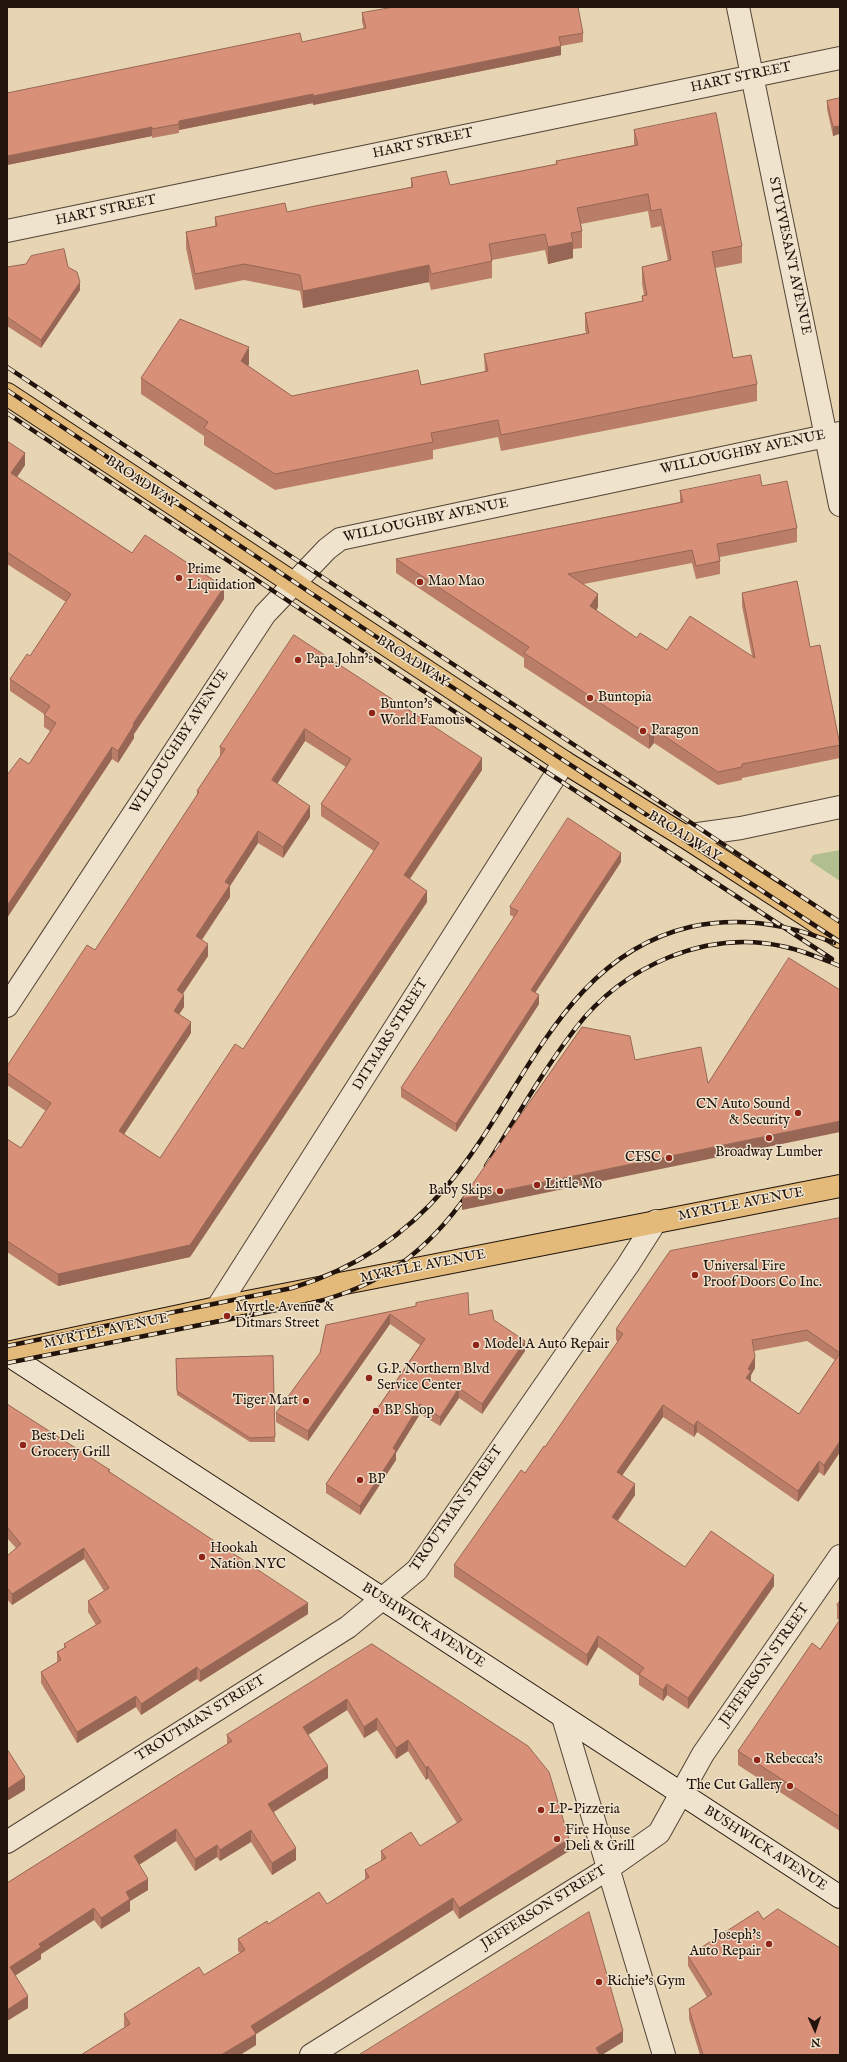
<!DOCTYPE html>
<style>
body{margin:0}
#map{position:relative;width:847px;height:2062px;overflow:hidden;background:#e6d4b2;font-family:"IM FELL English",serif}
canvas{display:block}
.frame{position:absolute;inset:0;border:8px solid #22140c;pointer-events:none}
.north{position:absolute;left:795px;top:2010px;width:40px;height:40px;-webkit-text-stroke:3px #efe3cd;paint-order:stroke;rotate:177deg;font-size:11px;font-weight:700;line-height:16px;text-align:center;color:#22140c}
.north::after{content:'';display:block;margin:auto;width:14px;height:18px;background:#22140c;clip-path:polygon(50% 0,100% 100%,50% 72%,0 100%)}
</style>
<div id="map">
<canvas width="847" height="2062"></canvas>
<div class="frame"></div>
<div class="north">N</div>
</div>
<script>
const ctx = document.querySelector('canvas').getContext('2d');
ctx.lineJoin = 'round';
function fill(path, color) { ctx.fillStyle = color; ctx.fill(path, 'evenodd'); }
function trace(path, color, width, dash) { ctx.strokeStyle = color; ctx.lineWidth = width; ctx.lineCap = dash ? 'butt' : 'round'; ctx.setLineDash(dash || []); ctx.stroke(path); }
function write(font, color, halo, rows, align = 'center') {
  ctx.font = font + ' "IM FELL English",serif'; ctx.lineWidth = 3; ctx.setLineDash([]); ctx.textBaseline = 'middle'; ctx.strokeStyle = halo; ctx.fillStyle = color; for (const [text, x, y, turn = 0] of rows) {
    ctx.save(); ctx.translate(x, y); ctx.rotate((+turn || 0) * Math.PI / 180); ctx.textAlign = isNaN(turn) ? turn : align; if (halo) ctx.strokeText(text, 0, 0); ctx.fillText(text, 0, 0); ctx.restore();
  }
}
fill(new Path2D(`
 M 840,850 L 840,881 L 810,861 L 813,855 Z`), '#b1be8f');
const minor = new Path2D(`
 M 738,7 L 840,505
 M 7,231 L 840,58
 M 684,836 L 741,828 L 840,807
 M 7,1006 L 265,614 L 327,549 L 340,539 L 840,433
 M 217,1308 L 564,762
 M 563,1717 L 664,2055
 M 7,1842 L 348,1627 L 417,1570 L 628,1265 L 656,1221
 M 311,2055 L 609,1868 L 659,1833 L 703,1754 L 840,1556`);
const secondary = new Path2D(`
 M 7,1354 L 840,1897`);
const primary = new Path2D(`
 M 7,394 L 564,762 L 684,836 L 840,937
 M 7,1353 L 217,1308 L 840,1186`);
trace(minor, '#534436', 24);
trace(secondary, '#22140c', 24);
trace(primary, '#22140c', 24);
trace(minor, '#efe3cd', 22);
trace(secondary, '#efe3cd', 22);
trace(primary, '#e3ba79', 22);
const rail = new Path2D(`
 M 7,367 L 840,922
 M 7,390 L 417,664 L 840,942
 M 7,413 L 405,679 L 832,959
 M 486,1166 C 515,1120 542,1072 575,1029 C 623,966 707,928 786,947 C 804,951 822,959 840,966
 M 7,1346 L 292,1288 C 352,1270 405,1236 446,1187 C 523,1097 561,957 690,927 C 740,916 788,924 834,943
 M 7,1363 L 312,1303 C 382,1286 428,1251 469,1192`);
trace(rail, '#22140c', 4.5);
trace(rail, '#efe3cd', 3, [9]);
fill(new Path2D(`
 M 362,13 L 583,33 L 583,42 L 561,46 L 561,55 L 313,105 L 313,103 L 179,130 L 179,133 L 152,138 L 152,136 L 7,165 L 302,42 L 364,29 L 362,22 Z
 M 840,98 L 840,139 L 839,134 L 833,136 L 827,109 L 827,101 Z
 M 634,130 L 742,246 L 742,263 L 715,268 L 733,358 L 757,384 L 757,401 L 501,451 L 498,437 L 433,450 L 433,459 L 275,490 L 204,445 L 204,436 L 141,394 L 141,378 L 249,364 L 248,366 L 292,396 L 421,385 L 485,372 L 484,354 L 586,333 L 585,329 L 585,313 L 642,301 L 642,296 L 644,295 L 642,283 L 642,267 L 668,261 L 661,226 L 651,228 L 648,211 L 581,224 L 582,231 L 582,248 L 573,249 L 573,258 L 548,264 L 545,250 L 492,260 L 492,278 L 431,290 L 429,282 L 303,308 L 300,291 L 244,280 L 195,290 L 186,248 L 186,232 L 215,226 L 215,217 L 287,212 L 411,187 L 411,178 L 450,185 L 556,164 L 556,161 L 634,145 Z
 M 7,267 L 68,267 L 80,290 L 41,348 L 7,326 Z
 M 7,441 L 25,465 L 17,477 L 132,553 L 224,599 L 134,734 L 134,738 L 118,763 L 112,759 L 7,918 L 7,775 L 29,764 L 50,731 L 44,727 L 44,714 L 10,691 L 10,679 L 30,656 L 66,602 L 7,564 Z
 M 762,486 L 797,528 L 797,542 L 720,557 L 720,574 L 696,579 L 692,563 L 584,584 L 598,607 L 596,611 L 637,638 L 667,650 L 752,656 L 742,606 L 742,593 L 810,647 L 840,744 L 840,758 L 742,778 L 742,780 L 718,785 L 654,743 L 649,749 L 524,667 L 524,658 L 396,573 L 396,559 L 680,502 L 680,491 Z
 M 294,635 L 482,770 L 410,879 L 427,902 L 190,1257 L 58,1286 L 7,1252 L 7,1139 L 21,1148 L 46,1111 L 7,1085 L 7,1066 L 95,950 L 132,894 L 197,795 L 197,791 L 220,756 L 220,747 ZM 305,741 L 346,767 L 321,804 L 321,816 L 374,851 L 243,1049 L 160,1158 L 124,1134 L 191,1033 L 179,1014 L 184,1007 L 183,994 L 208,956 L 202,940 L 230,897 L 230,886 L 258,843 L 283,858 L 310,817 L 277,784 Z
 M 621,862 L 535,993 L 539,1004 L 456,1132 L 401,1097 L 401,1088 L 514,917 L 510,915 L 510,907 Z
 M 840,1218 L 840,1452 L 824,1476 L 819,1472 L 798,1502 L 697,1432 L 694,1437 L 663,1417 L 622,1475 L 635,1495 L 618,1521 L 685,1567 L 774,1586 L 688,1709 L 667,1695 L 663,1701 L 639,1685 L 639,1676 L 598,1647 L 587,1666 L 454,1577 L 454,1565 L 545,1447 L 618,1342 L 616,1340 L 616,1329 ZM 807,1341 L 835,1360 L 799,1414 L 751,1381 L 751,1375 L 755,1368 L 754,1351 Z
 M 416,1303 L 494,1320 L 525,1351 L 482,1414 L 459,1398 L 440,1426 L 420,1414 L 396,1453 L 396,1460 L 360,1515 L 326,1493 L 326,1484 L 420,1345 L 390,1324 L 308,1441 L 276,1422 L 276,1413 L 320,1353 L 326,1325 L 416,1306 Z
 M 273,1356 L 275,1442 L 250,1442 L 177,1395 L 176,1359 Z
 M 7,1404 L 110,1472 L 308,1614 L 200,1682 L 197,1679 L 141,1715 L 136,1707 L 77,1743 L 41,1683 L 41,1672 L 57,1662 L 57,1652 L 64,1648 L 64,1644 L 96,1625 L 88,1612 L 88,1601 L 104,1591 L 84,1559 L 12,1605 L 7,1599 L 7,1556 L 16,1548 L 7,1538 Z
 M 840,1601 L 840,1831 L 738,1765 L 738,1751 L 820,1649 L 840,1620 L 837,1619 L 837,1605 Z
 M 372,1644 L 569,1851 L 459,1919 L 453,1910 L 256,2034 L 256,2045 L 240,2055 L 81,2055 L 125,2027 L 124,2026 L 124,2014 L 204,1975 L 240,1953 L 238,1951 L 238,1939 L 268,1924 L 327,1904 L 365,1880 L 365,1870 L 381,1861 L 381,1851 L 420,1846 L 457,1823 L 428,1778 L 426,1780 L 408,1751 L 396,1759 L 377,1730 L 364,1738 L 347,1710 L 308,1735 L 328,1778 L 274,1812 L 296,1860 L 272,1875 L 251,1842 L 220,1861 L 217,1857 L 195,1871 L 176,1841 L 139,1865 L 148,1890 L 130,1901 L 130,1911 L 101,1929 L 94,1920 L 41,1954 L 41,1959 L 15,1975 L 28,2008 L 7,2021 L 7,1883 L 227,1744 L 227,1735 Z
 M 763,1919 L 840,2055 L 700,2055 L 689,2019 L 689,2009 L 707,1997 L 688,1966 L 688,1956 Z`), '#ba7d67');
fill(new Path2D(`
 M 561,46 L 561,55 L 313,105 L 313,96 Z
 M 313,94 L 313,103 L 179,130 L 179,121 Z
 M 839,126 L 839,134 L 833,136 L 833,127 Z
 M 152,127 L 152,136 L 7,165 L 7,156 Z
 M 573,242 L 573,258 L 548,264 L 548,247 Z
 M 429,265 L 429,282 L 303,308 L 303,291 Z
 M 80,282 L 80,290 L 41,348 L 41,340 Z
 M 249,347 L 249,364 L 241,378 L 241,361 Z
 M 25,453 L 25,465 L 11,486 L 11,473 Z
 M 224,587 L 224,599 L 134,734 L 134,738 L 118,763 L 118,751 L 133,724 Z
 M 598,594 L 598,607 L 590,620 L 590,606 Z
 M 305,729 L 305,741 L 272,792 L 272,780 Z
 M 654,729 L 654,743 L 649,749 L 649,735 Z
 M 112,747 L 112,759 L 7,918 L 7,906 Z
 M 482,758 L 482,770 L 404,887 L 404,875 Z
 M 310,806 L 310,817 L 283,858 L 283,847 Z
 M 258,831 L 258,843 L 230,886 L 230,897 L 196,948 L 196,936 L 225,882 Z
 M 621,853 L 621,862 L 531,999 L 531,990 Z
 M 427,891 L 427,902 L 190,1257 L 58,1286 L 58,1274 Z
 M 208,944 L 208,956 L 177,1002 L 177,990 Z
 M 184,995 L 184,1007 L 174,1022 L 174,1011 Z
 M 539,995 L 539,1004 L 456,1132 L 456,1124 Z
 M 191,1022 L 191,1033 L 119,1142 L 119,1131 Z
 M 840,1121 L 840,1132 L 462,1210 L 462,1199 Z
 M 390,1314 L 390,1324 L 308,1441 L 308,1431 Z
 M 525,1341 L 525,1351 L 482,1414 L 482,1404 Z
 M 755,1357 L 755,1368 L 751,1375 L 751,1382 L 746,1378 L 748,1369 Z
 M 459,1388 L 459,1398 L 440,1426 L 440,1417 Z
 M 420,1404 L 420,1414 L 396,1453 L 396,1460 L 360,1515 L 360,1506 L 393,1448 Z
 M 663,1405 L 663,1417 L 617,1483 L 617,1472 Z
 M 697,1421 L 697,1432 L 694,1437 L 694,1426 Z
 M 840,1441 L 840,1452 L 824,1476 L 824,1465 Z
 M 819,1461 L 819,1472 L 798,1502 L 798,1491 Z
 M 635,1484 L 635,1495 L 612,1528 L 612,1517 Z
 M 84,1548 L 84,1559 L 12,1605 L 12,1594 Z
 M 774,1575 L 774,1586 L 688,1709 L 688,1698 Z
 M 308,1603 L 308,1614 L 200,1682 L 200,1671 Z
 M 598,1636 L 598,1647 L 587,1666 L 587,1655 Z
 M 197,1667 L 197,1679 L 141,1715 L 141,1704 Z
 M 667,1684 L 667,1695 L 663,1701 L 663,1690 Z
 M 136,1696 L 136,1707 L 77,1743 L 77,1732 Z
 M 347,1699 L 347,1710 L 303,1738 L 303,1727 Z
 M 377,1718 L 377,1730 L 364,1738 L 364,1727 Z
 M 408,1740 L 408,1751 L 396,1759 L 396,1748 Z
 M 328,1766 L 328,1778 L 268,1815 L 268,1804 Z
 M 428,1766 L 428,1778 L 426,1780 L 426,1768 Z
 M 25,1777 L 25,1790 L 7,1801 L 7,1789 Z
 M 176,1829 L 176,1841 L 134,1868 L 134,1856 Z
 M 251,1830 L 251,1842 L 220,1861 L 220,1850 Z
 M 569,1839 L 569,1851 L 459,1919 L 459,1908 Z
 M 217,1845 L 217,1857 L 195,1871 L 195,1859 Z
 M 296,1848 L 296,1860 L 272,1875 L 272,1863 Z
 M 148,1879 L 148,1890 L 130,1901 L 130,1911 L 101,1929 L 101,1918 L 126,1892 Z
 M 453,1898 L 453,1910 L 256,2034 L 256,2045 L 240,2055 L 221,2055 L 251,2026 Z
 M 94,1908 L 94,1920 L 41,1954 L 41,1959 L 10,1979 L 10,1967 L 39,1944 Z
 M 28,1996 L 28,2008 L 7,2021 L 7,2010 Z
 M 623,2031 L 623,2042 L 602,2055 L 596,2055 L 596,2048 Z`), '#976654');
const building = new Path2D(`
 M 394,7 L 578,7 L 583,33 L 559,37 L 561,46 L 313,96 L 313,94 L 179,121 L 179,124 L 152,129 L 152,127 L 7,156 L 7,93 L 300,33 L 302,42 L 366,28 L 362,13 Z
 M 840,98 L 840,131 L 839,126 L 833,127 L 827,101 Z
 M 716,113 L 742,246 L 712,252 L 733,358 L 751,355 L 757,384 L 501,435 L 498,420 L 431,433 L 433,442 L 275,474 L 204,428 L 208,422 L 141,378 L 180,319 L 249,347 L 241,361 L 292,396 L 418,370 L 421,385 L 488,371 L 484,354 L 589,333 L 585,313 L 643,301 L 642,296 L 647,295 L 642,267 L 671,260 L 661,209 L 651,211 L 648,194 L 577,208 L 582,231 L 571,233 L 573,242 L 548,247 L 545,234 L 489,244 L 492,261 L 431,274 L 429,265 L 303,291 L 300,275 L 244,264 L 195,274 L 186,232 L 217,226 L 215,217 L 285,203 L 287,212 L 315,206 L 413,187 L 411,178 L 446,171 L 450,185 L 557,164 L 556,161 L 638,145 L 634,130 Z
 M 64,249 L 68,267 L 77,272 L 80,282 L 41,340 L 7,317 L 7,267 L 26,264 L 31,256 Z
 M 7,441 L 25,453 L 11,473 L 132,553 L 145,535 L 224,587 L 133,724 L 134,725 L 118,751 L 112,747 L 7,906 L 7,779 L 8,778 L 7,777 L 7,775 L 20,758 L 29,764 L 56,723 L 44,715 L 50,706 L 10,679 L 27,654 L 30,656 L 71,594 L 7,552 Z
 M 760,475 L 762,486 L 787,481 L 797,528 L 717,544 L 720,561 L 696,566 L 692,550 L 568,574 L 598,594 L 590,606 L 637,638 L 640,633 L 667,650 L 690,616 L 755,658 L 742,593 L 797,581 L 810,647 L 820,645 L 840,745 L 742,764 L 742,767 L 718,772 L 654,729 L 649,735 L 524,653 L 529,647 L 396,559 L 683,502 L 680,491 Z
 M 294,635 L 482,758 L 404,875 L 427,891 L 190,1245 L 58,1274 L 7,1241 L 7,1139 L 21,1148 L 51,1103 L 7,1073 L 7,1066 L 87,945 L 95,950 L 132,894 L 199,792 L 197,791 L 225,749 L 220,747 ZM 305,729 L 351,759 L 321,804 L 379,843 L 243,1049 L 235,1044 L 160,1158 L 119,1131 L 191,1022 L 174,1011 L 184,995 L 177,990 L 208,944 L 196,936 L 230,885 L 225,882 L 258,831 L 283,847 L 310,806 L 272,780 Z
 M 568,818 L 621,853 L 531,990 L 539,995 L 456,1124 L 401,1088 L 518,911 L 510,907 Z
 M 789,958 L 840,990 L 840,1121 L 462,1199 L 582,1027 L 630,1036 L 635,1060 L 701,1047 L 708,1083 Z
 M 840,1218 L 840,1353 L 807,1330 L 752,1340 L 755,1357 L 748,1369 L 751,1371 L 746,1378 L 799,1414 L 840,1353 L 840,1441 L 824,1465 L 819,1461 L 798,1491 L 697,1421 L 694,1426 L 663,1405 L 617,1472 L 635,1484 L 612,1517 L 685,1567 L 711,1531 L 774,1575 L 688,1698 L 667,1684 L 663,1690 L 639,1674 L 644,1668 L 598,1636 L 587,1655 L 454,1565 L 521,1470 L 525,1473 L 544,1446 L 545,1447 L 623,1334 L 616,1329 L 670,1251 Z
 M 468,1293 L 469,1315 L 492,1310 L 494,1320 L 525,1341 L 482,1404 L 459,1388 L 440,1417 L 420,1404 L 393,1448 L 396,1451 L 360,1506 L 326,1484 L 425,1339 L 390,1314 L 308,1431 L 276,1413 L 320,1353 L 326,1325 L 416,1306 L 416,1303 Z
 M 273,1356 L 275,1437 L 250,1438 L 177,1391 L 176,1359 Z
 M 7,1404 L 110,1470 L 108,1471 L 169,1511 L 308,1603 L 200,1671 L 197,1667 L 141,1704 L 136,1696 L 77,1732 L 41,1672 L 61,1660 L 57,1652 L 66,1647 L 64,1644 L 101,1622 L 88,1601 L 109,1588 L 84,1548 L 12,1594 L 7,1588 L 7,1556 L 21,1544 L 7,1527 Z
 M 840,1601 L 840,1607 L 837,1605 Z
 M 840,1620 L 840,1817 L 738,1751 L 812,1643 L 820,1649 Z
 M 372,1644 L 528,1746 L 549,1772 L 569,1839 L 459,1908 L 453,1898 L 251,2026 L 256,2034 L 221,2055 L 81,2055 L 130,2024 L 124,2014 L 199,1967 L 204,1975 L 245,1950 L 238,1939 L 267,1921 L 268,1924 L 319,1892 L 327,1904 L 369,1877 L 365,1870 L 386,1858 L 381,1851 L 411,1832 L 420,1846 L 462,1820 L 428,1766 L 426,1768 L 408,1740 L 396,1748 L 377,1718 L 364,1727 L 347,1699 L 303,1727 L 328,1766 L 268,1804 L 296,1848 L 272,1863 L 251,1830 L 220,1850 L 217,1845 L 195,1859 L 176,1829 L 134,1856 L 148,1879 L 126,1892 L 130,1899 L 101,1918 L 94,1908 L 39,1944 L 41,1947 L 10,1967 L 28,1996 L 7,2010 L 7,1883 L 232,1741 L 227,1735 Z
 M 7,1749 L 25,1777 L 7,1789 Z
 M 778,1909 L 840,1948 L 840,2055 L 703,2055 L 689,2009 L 712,1994 L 688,1956 L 758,1911 L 763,1919 Z
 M 589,1912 L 623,2031 L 596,2048 L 600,2055 L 359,2055 Z`);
fill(building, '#d89178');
trace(building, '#976654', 1);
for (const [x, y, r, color] of [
 [179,578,4,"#8f2418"],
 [420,582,4,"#8f2418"],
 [298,660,4,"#8f2418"],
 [590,698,4,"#8f2418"],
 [372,713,4,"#8f2418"],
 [643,731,4,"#8f2418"],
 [798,1113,4,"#8f2418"],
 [769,1138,4,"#8f2418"],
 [669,1158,4,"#8f2418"],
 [537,1185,4,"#8f2418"],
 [500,1191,4,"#8f2418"],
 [695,1275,4,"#8f2418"],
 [227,1316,4,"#8f2418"],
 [476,1345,4,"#8f2418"],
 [369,1378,4,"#8f2418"],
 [306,1401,4,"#8f2418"],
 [376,1411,4,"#8f2418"],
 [23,1445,4,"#8f2418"],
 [360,1480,4,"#8f2418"],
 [202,1557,4,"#8f2418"],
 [757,1760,4,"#8f2418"],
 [790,1786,4,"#8f2418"],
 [541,1810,4,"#8f2418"],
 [557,1839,4,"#8f2418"],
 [769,1944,4,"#8f2418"],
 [599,1982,4,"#8f2418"]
]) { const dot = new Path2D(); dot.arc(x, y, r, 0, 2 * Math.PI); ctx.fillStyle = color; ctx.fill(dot); trace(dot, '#efe3cd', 1.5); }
write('14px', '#22140c', '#efe3cd', [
 ["HART STREET",741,78,-12],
 ["HART STREET",423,144,-12],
 ["HART STREET",106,211,-12],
 ["STUYVESANT AVENUE",789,256,78],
 ["WILLOUGHBY AVENUE",743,453,-12],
 ["BROADWAY",141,483,34],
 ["WILLOUGHBY AVENUE",426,521,-12],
 ["BROADWAY",412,662,33],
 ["WILLOUGHBY AVENUE",180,742,-57],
 ["BROADWAY",684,837,32],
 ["DITMARS STREET",391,1035,-58],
 ["MYRTLE AVENUE",741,1205,-11],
 ["MYRTLE AVENUE",423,1267,-11],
 ["MYRTLE AVENUE",106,1332,-12],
 ["TROUTMAN STREET",457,1509,-55],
 ["BUSHWICK AVENUE",423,1626,33],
 ["JEFFERSON STREET",765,1665,-55],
 ["TROUTMAN STREET",201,1719,-32],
 ["BUSHWICK AVENUE",765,1849,33],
 ["JEFFERSON STREET",544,1908,-32]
]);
write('14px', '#22140c', '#efe3cd', [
 ["Prime",187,570],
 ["Liquidation",187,586],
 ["Mao Mao",428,582],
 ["Papa John's",306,660],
 ["Buntopia",598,698],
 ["Bunton's",380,705],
 ["World Famous",380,721],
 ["Paragon",651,731],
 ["CN Auto Sound",790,1105,"right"],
 ["& Security",790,1121,"right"],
 ["Broadway Lumber",769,1153,"center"],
 ["CFSC",661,1158,"right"],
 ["Little Mo",545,1185],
 ["Baby Skips",492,1191,"right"],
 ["Universal Fire",703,1267],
 ["Proof Doors Co Inc.",703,1283],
 ["Myrtle Avenue &",235,1308],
 ["Ditmars Street",235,1324],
 ["Model A Auto Repair",484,1345],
 ["G.P. Northern Blvd",377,1370],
 ["Service Center",377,1386],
 ["Tiger Mart",298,1401,"right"],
 ["BP Shop",384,1411],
 ["Best Deli",31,1437],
 ["Grocery Grill",31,1453],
 ["BP",368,1480],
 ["Hookah",210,1549],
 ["Nation NYC",210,1565],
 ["Rebecca's",765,1760],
 ["The Cut Gallery",782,1786,"right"],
 ["LP-Pizzeria",549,1810],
 ["Fire House",565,1831],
 ["Deli & Grill",565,1847],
 ["Joseph's",761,1936,"right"],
 ["Auto Repair",761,1952,"right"],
 ["Richie's Gym",607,1982]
], 'left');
</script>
